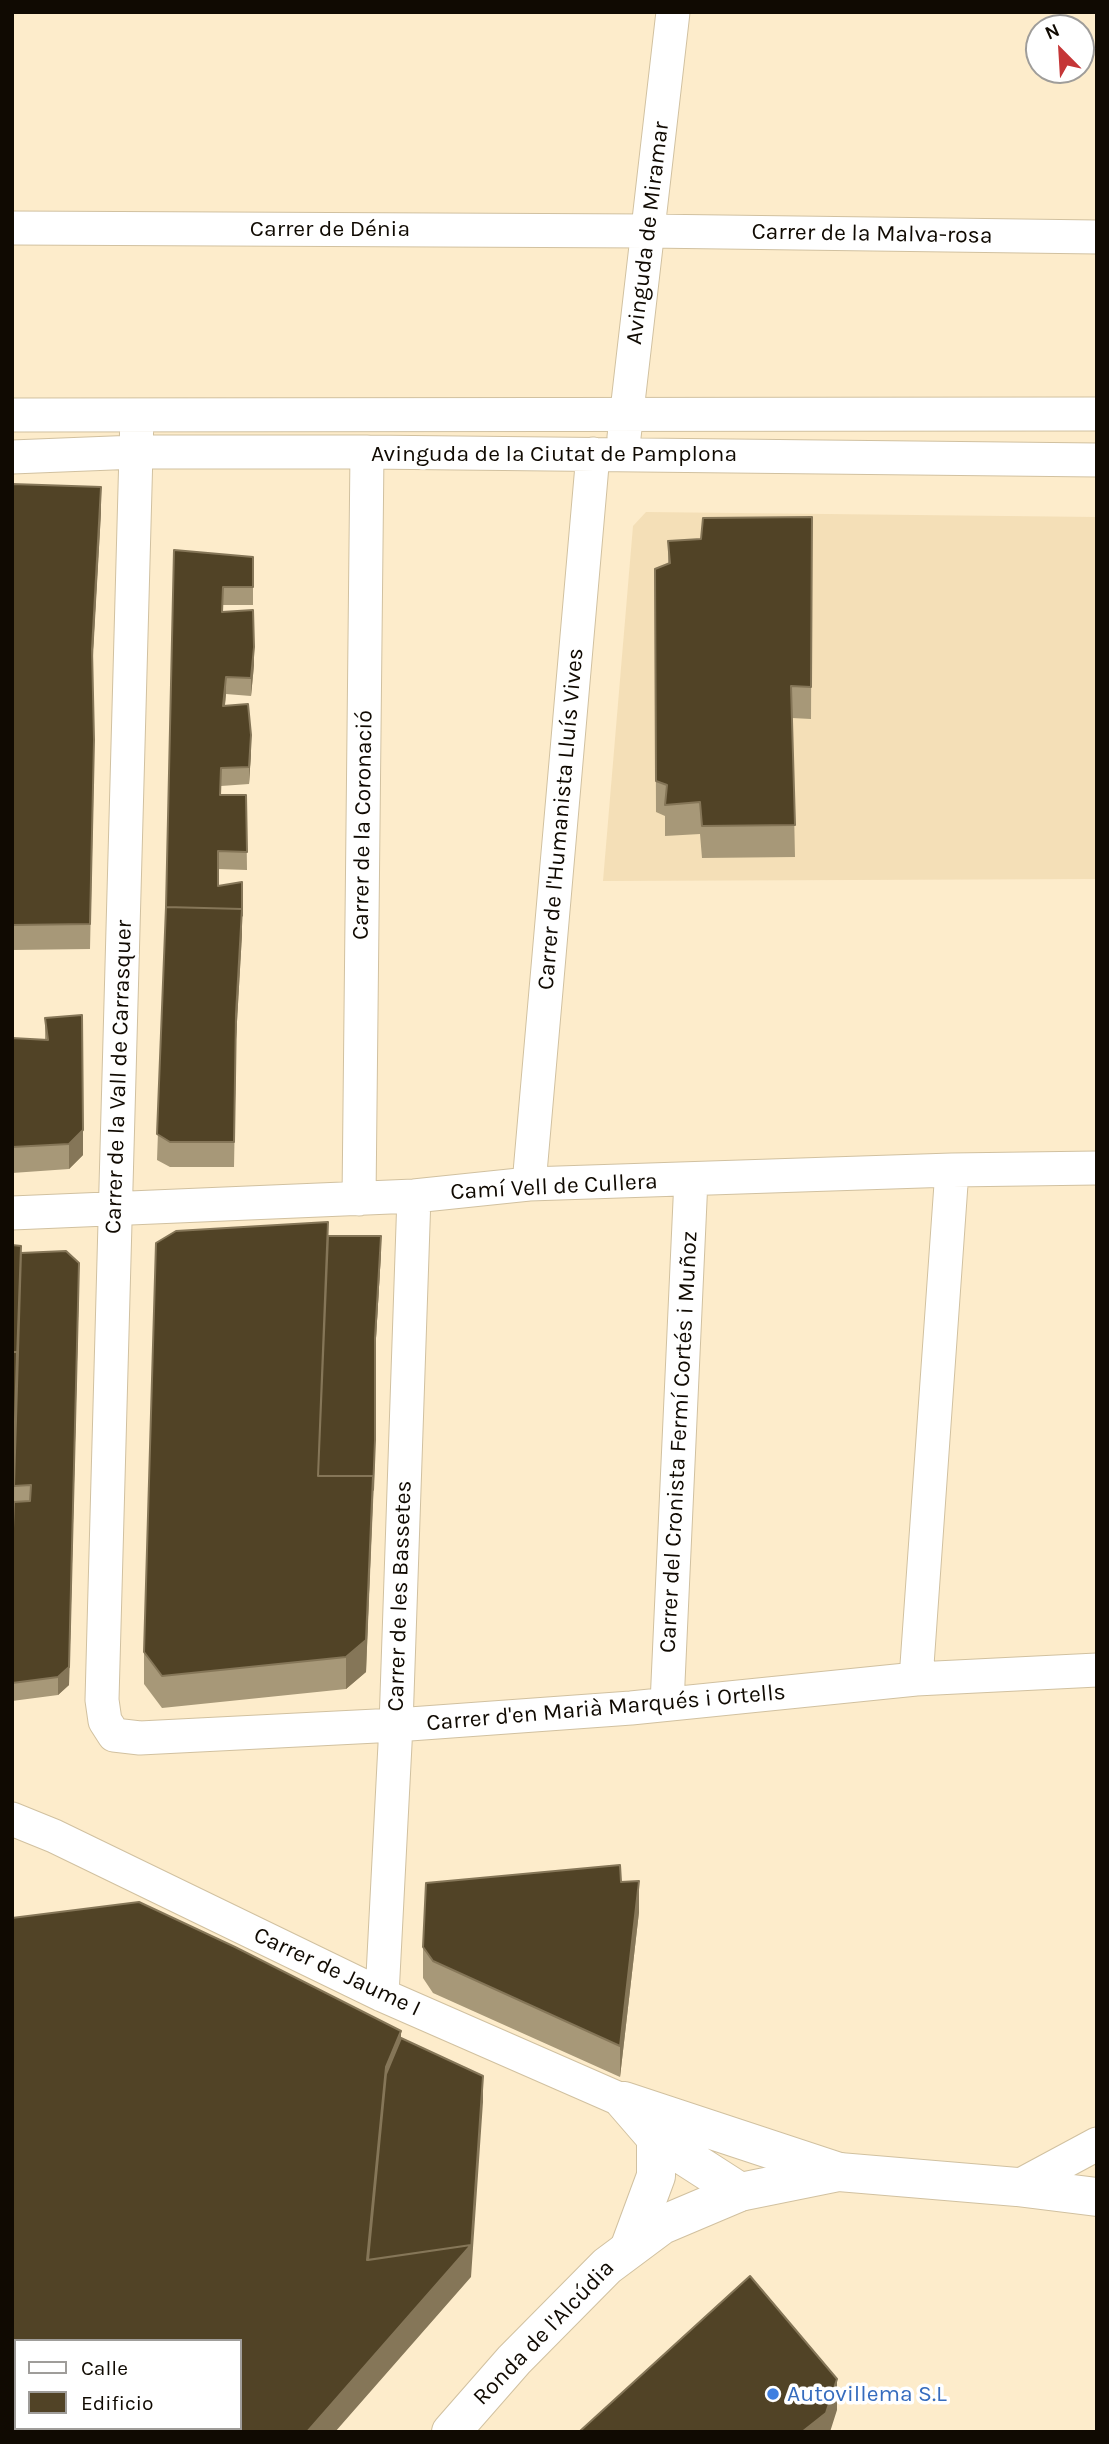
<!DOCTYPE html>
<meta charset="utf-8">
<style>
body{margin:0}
#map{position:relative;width:1109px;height:2444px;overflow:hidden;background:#fdeccb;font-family:Karla,sans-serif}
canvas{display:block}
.frame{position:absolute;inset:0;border:14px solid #100a02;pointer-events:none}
.legend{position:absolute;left:14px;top:2339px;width:228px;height:91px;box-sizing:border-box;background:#fff;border:2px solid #9f9d9a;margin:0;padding:9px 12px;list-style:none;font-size:21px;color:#100a02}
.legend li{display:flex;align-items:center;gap:14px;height:35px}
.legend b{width:35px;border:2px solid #9f9d9a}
.north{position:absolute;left:1025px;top:14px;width:70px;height:70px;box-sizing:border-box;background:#fff;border:2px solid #9f9d9a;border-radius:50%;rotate:336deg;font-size:19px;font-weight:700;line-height:28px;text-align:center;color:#100a02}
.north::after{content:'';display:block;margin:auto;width:24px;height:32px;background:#c53637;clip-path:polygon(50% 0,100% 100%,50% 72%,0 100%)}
</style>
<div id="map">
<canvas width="1109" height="2444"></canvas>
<div class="frame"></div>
<ul class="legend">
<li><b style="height:9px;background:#fff"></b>Calle</li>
<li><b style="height:19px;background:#514326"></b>Edificio</li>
</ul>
<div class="north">N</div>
</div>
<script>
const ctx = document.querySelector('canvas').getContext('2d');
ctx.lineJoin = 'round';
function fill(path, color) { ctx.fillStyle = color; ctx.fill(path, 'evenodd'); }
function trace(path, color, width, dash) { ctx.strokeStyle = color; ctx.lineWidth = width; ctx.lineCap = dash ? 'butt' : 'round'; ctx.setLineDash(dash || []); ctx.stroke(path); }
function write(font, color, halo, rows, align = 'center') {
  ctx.font = font + ' Karla,sans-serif'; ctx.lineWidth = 7; ctx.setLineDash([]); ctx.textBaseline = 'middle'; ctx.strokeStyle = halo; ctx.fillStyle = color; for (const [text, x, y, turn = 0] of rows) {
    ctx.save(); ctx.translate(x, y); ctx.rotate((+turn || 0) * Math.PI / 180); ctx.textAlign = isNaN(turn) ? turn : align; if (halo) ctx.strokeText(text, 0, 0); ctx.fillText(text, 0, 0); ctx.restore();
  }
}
fill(new Path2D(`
 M 646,512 L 1097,517 L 1097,879 L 603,881 L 633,526 Z`), '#f4dfb7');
const street = new Path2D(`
 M 12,228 L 648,231 L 1097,237
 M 12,415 L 1097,414
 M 137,415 L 102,1700 L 105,1721 L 114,1735 L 140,1738 L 396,1725 L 631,1708 L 916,1679 L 1097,1670
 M 624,437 L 673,12
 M 12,457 L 137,452 L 367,452 L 1097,460
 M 529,1184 L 593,454
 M 359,1199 L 367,452
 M 12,1213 L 414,1196 L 529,1184 L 952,1170 L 1097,1168
 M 916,1679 L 952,1170
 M 667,1704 L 691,1179
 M 12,1819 L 54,1836 L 382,1995 L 624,2101
 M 382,1995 L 396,1725 L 414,1196
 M 1017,2187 L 1097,2144`);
const secondary = new Path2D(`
 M 624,2101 L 839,2172
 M 624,2101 L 656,2138 L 656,2176 L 629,2249
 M 656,2138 L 740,2192`);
const highway = new Path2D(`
 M 451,2432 L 514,2360 L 607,2266 L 662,2225 L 740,2192 L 839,2172 L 1017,2187 L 1097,2197`);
trace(street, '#d1c1a0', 35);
trace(secondary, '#d1c1a0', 40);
trace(highway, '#d1c1a0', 40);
trace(street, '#fff', 33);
trace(secondary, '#fff', 38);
trace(highway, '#fff', 38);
fill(new Path2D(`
 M 12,484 L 101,512 L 92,667 L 94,765 L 90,949 L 12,950 L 12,952 Z
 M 812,517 L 811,719 L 792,718 L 795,857 L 702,858 L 700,834 L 665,836 L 665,816 L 656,812 L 655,569 L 668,564 L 668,541 L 701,539 Z
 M 174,550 L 253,557 L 253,605 L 223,605 L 222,612 L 254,665 L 251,696 L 226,694 L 225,705 L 251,753 L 249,784 L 221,786 L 221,795 L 246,795 L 247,870 L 218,869 L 218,886 L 242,882 L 242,934 L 236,1039 L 234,1167 L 170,1167 L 157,1160 L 166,907 Z
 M 45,1018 L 83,1155 L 69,1169 L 12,1173 L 12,1038 L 45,1040 Z
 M 328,1236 L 381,1253 L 375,1355 L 375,1457 L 366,1672 L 346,1689 L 162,1708 L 144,1684 L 144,1652 Z
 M 12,1245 L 21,1253 L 79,1281 L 69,1685 L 58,1695 L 12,1701 Z
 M 621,1882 L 639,1912 L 620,2077 L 433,1993 L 423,1978 L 423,1947 Z`), '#a79878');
fill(new Path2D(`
 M 101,487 L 101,512 L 92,674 L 92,649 Z
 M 254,647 L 254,665 L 251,696 L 251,678 Z
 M 226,677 L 226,694 L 223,723 L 223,706 Z
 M 251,735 L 251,753 L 249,784 L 249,767 Z
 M 242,909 L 242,934 L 236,1039 L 234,1167 L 236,1014 Z
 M 83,1130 L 83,1155 L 69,1169 L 69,1144 Z
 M 381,1236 L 381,1253 L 375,1355 L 375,1338 Z
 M 79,1281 L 69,1685 L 58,1695 L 58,1677 Z
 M 375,1440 L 366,1672 L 346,1689 L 346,1657 L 373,1476 Z
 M 639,1881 L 639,1912 L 620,2077 L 620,2046 Z
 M 401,2031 L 401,2063 L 386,2099 L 386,2067 Z
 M 483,2076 L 483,2102 L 471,2277 L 335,2432 L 307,2432 L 471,2245 Z
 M 837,2379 L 837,2410 L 830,2432 L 802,2432 Z`), '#857658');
const building = new Path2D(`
 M 12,484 L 101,487 L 92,649 L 94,740 L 90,924 L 12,925 L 12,926 Z
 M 812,517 L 811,687 L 791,686 L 795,825 L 702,826 L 700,802 L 665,805 L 667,785 L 656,781 L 655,569 L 670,563 L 668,541 L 701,539 L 703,518 Z
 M 174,550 L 253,557 L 253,587 L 223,587 L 222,612 L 253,610 L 254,647 L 251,678 L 226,677 L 223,706 L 248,704 L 251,735 L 249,767 L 221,768 L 220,795 L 246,795 L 247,852 L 218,851 L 218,886 L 242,882 L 242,916 L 242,909 L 166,907 Z
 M 166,907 L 242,909 L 236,1014 L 234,1142 L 170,1142 L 157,1134 Z
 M 82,1015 L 83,1130 L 69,1144 L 12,1147 L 12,1038 L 48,1040 L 45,1018 Z
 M 328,1222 L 318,1476 L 373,1476 L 366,1640 L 346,1657 L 162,1676 L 144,1652 L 156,1243 L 176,1231 Z
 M 328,1236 L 381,1236 L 375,1338 L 375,1440 L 373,1490 L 373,1476 L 318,1476 Z
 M 12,1245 L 21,1246 L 17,1359 L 17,1352 L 12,1352 Z
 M 66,1251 L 79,1263 L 69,1667 L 58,1677 L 12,1683 L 12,1555 L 14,1502 L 30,1501 L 31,1485 L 14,1486 L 21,1253 Z
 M 12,1352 L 17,1352 L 12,1525 Z
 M 620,1865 L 621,1882 L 639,1881 L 620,2046 L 433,1961 L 423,1947 L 426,1883 Z
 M 139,1902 L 235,1947 L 401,2031 L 386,2067 L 367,2260 L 471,2245 L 307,2432 L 12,2432 L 12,1918 ZM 16,2341 L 240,2341 L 240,2428 L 16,2428 Z
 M 401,2038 L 483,2076 L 471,2251 L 471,2245 L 368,2260 L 386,2074 Z
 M 750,2276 L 837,2379 L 826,2413 L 802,2432 L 579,2432 Z`);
fill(building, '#514326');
trace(building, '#857658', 2);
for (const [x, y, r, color] of [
 [773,2394,7,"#3f7fe0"]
]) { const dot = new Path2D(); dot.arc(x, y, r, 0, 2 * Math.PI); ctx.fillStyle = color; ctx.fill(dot); trace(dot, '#fff', 2.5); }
write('23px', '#100a02', '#fff', [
 ["Carrer de Dénia",330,229],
 ["Avinguda de Miramar",648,233,-83],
 ["Carrer de la Malva-rosa",872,234,1],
 ["Avinguda de la Ciutat de Pamplona",554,454],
 ["Carrer de l'Humanista Lluís Vives",561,819,-85],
 ["Carrer de la Coronació",363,825,-89],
 ["Carrer de la Vall de Carrasquer",119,1077,-88],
 ["Camí Vell de Cullera",554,1187,-3],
 ["Carrer del Cronista Fermí Cortés i Muñoz",679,1442,-87],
 ["Carrer de les Bassetes",400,1596,-88],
 ["Carrer d'en Marià Marqués i Ortells",606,1708,-5],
 ["Carrer de Jaume I",337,1972,25],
 ["Ronda de l'Alcúdia",544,2333,-46]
]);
write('23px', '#366cbe', '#fff', [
 ["Autovillema S.L",787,2394]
], 'left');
</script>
